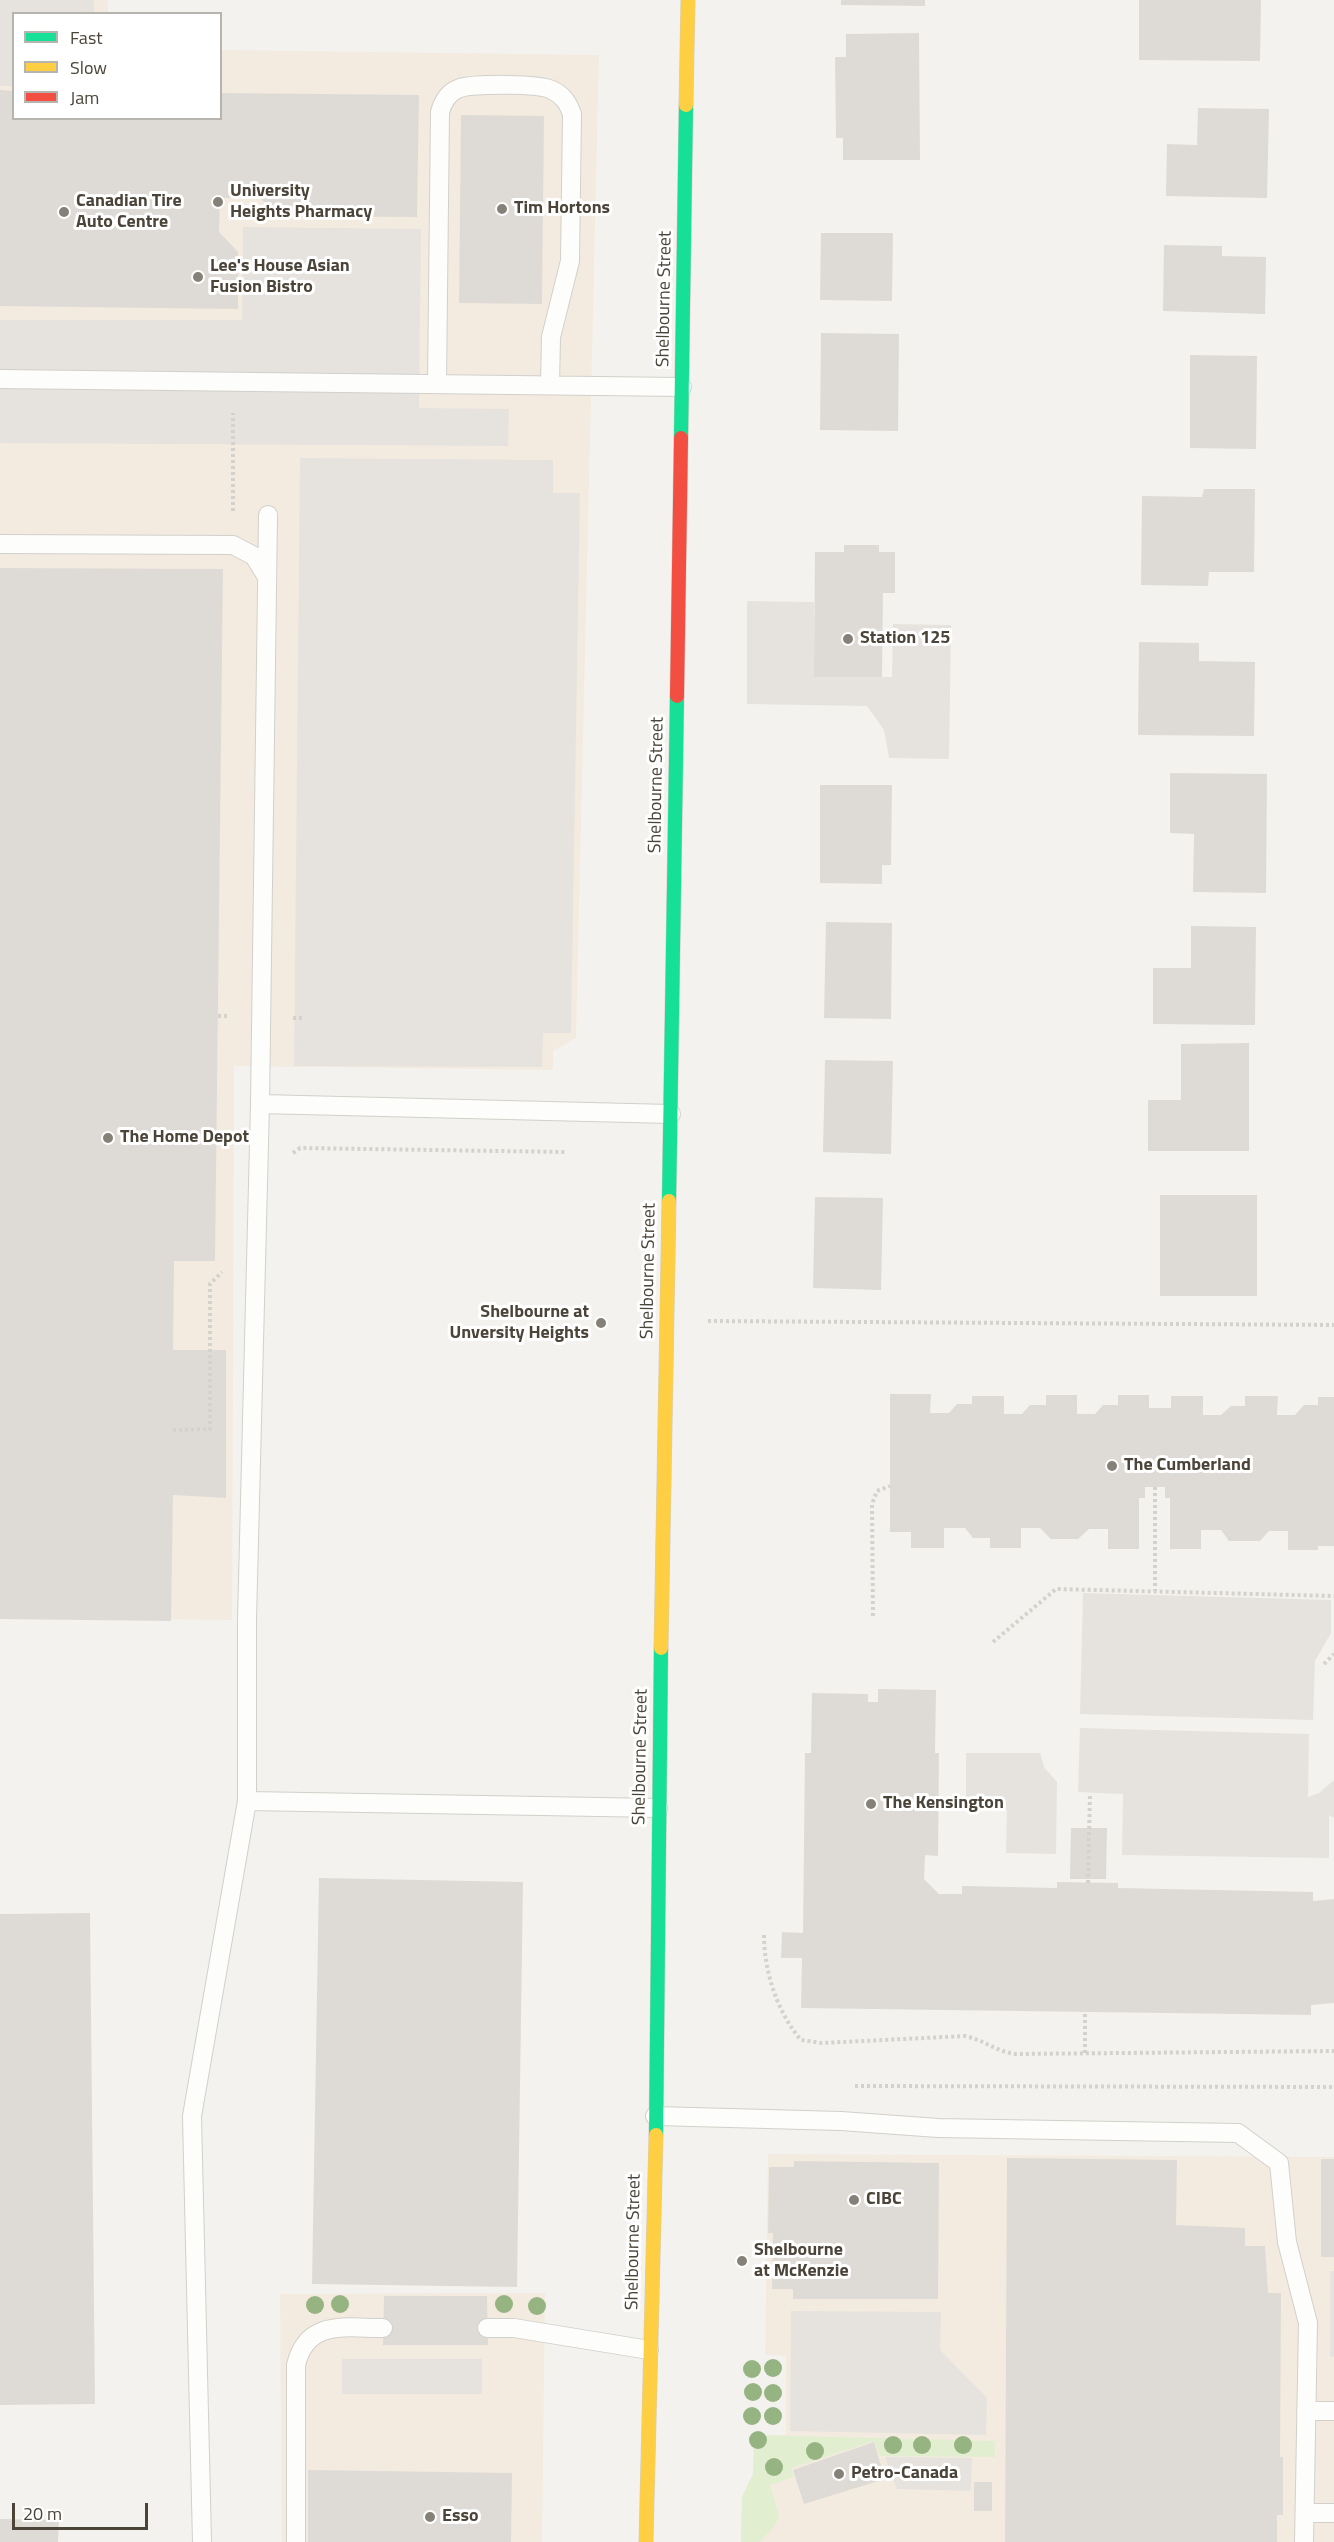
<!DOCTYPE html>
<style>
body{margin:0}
#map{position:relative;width:1334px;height:2542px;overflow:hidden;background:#f4f2ee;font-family:"Titillium Web",sans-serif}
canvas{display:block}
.legend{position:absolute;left:12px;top:12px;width:210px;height:108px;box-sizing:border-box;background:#fff;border:2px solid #b7b4b0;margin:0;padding:8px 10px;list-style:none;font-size:18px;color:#4b4439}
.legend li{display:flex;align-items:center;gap:12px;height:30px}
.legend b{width:30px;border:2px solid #b7b4b0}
.scale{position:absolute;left:12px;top:2503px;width:136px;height:27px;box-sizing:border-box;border:3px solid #4b4439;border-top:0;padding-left:8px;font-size:18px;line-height:21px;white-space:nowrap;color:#4b4439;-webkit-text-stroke:4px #fff;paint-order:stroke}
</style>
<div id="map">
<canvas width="1334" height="2542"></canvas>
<ul class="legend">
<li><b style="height:8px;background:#16e098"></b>Fast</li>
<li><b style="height:8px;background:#ffcf43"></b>Slow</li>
<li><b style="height:8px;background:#f24e42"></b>Jam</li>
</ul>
<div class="scale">20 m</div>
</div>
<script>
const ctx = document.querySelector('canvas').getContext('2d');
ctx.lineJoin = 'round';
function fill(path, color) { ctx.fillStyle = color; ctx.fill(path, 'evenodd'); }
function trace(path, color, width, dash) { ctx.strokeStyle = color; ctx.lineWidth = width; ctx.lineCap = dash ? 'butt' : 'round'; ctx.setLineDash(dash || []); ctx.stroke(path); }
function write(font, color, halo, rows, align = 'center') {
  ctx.font = font + ' "Titillium Web",sans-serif'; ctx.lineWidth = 6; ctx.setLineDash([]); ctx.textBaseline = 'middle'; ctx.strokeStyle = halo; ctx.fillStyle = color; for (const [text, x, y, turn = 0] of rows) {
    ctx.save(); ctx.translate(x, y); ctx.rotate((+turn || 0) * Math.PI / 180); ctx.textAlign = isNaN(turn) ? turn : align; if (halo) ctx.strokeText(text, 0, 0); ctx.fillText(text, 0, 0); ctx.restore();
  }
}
fill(new Path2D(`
 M 0,0 L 108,0 L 108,13 L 14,14 L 14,118 L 220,118 L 221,50 L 599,55 L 576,1038 L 553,1051 L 553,1070 L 234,1066 L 232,1620 L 0,1617 Z
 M 768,2154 L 1334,2157 L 1334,2542 L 741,2542 L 742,2497 L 753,2474 L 754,2435 L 786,2435 L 786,2356 L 765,2355 Z
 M 545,2293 L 542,2542 L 282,2542 L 280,2294 Z`), '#f3ebdf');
fill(new Path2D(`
 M 754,2435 L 995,2441 L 995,2457 L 880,2456 L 874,2441 L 791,2468 L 793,2477 L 770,2485 L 779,2517 L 773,2528 L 759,2542 L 741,2542 L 742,2497 L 753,2474 Z`), '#e1eecf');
fill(new Path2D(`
 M 0,0 L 94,0 L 94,13 L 14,14 L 13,86 L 0,86 Z
 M 243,227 L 421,229 L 419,408 L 509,409 L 508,446 L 0,443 L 0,320 L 242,320 Z
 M 300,458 L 553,460 L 553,493 L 580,493 L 571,1033 L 543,1033 L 542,1067 L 294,1066 Z
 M 747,601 L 814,602 L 815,677 L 892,677 L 893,624 L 951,625 L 949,759 L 889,758 L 884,730 L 867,706 L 747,704 Z
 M 1083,1593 L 1331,1600 L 1331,1633 L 1315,1661 L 1313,1720 L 1080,1714 Z
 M 1080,1728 L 1309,1734 L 1308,1797 L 1319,1793 L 1334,1780 L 1334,1818 L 1329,1815 L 1329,1858 L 1122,1855 L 1123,1794 L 1078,1792 Z
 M 966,1753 L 1040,1753 L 1044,1767 L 1057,1782 L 1056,1854 L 1006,1853 L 1007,1810 L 966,1809 Z
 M 1330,2271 L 1334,2271 L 1334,2357 L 1330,2357 Z
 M 791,2311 L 941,2312 L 940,2350 L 987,2398 L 986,2435 L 790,2431 Z
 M 342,2359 L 482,2359 L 482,2394 L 342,2394 Z
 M 885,2457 L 972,2458 L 971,2491 L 897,2489 Z`), '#e6e3df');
fill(new Path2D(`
 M 841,0 L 925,0 L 925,6 L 841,5 Z
 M 1139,0 L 1261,0 L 1260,61 L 1139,60 Z
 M 919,33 L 920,160 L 843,160 L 843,138 L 836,138 L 835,57 L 846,57 L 846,34 Z
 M 0,90 L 14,91 L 14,118 L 220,118 L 220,93 L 419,95 L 417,217 L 278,216 L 260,198 L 220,198 L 219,232 L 238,252 L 238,309 L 0,306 Z
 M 1198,108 L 1269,109 L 1267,198 L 1166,196 L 1167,144 L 1197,145 Z
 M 461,115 L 544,116 L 542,304 L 459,303 Z
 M 821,233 L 893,233 L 892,301 L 820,300 Z
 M 1164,245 L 1222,246 L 1222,256 L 1266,257 L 1265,314 L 1163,311 Z
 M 821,333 L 899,334 L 898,431 L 820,430 Z
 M 1190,355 L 1257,356 L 1256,449 L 1190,448 Z
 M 1204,489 L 1255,489 L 1254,572 L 1209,572 L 1208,586 L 1141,585 L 1142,496 L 1202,497 Z
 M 844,545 L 879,545 L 879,552 L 895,552 L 895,593 L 883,593 L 882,677 L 814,677 L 815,552 L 844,552 Z
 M 0,568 L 223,569 L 215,1261 L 174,1261 L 173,1350 L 226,1350 L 226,1498 L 173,1495 L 171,1621 L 0,1619 Z
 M 1139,642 L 1199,643 L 1199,661 L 1255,662 L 1254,736 L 1138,735 Z
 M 1170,773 L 1267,774 L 1266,893 L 1193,892 L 1194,834 L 1170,833 Z
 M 820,785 L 892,785 L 891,865 L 882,865 L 882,884 L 820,883 Z
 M 826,922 L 892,923 L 891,1019 L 824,1018 Z
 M 1191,926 L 1256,927 L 1255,1025 L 1153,1024 L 1153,968 L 1191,968 Z
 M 1249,1043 L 1249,1151 L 1148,1151 L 1148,1100 L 1181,1100 L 1181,1044 Z
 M 825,1060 L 893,1061 L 891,1154 L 823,1152 Z
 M 1160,1195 L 1257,1195 L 1257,1296 L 1160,1296 Z
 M 815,1197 L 883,1198 L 881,1290 L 813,1288 Z
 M 890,1394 L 931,1394 L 930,1413 L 949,1413 L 957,1404 L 972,1404 L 972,1396 L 1004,1396 L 1004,1414 L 1022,1414 L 1030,1405 L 1046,1405 L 1046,1395 L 1077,1395 L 1077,1414 L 1095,1414 L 1103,1405 L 1118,1405 L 1118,1395 L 1149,1395 L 1149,1408 L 1171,1408 L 1171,1396 L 1203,1396 L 1203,1415 L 1221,1415 L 1231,1406 L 1245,1406 L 1245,1396 L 1278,1396 L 1277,1415 L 1295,1415 L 1304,1405 L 1318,1405 L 1318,1397 L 1334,1397 L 1334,1546 L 1318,1546 L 1318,1550 L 1288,1550 L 1288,1531 L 1269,1531 L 1260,1541 L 1229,1541 L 1221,1530 L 1201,1530 L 1201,1549 L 1170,1549 L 1170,1498 L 1165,1498 L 1165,1487 L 1145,1487 L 1145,1498 L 1139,1498 L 1139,1549 L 1108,1549 L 1108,1529 L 1089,1529 L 1078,1539 L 1051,1539 L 1040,1528 L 1021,1528 L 1021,1548 L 990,1548 L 990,1538 L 973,1538 L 965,1528 L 944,1528 L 944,1548 L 911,1548 L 911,1532 L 890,1532 Z
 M 878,1689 L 936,1690 L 935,1753 L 939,1753 L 938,1856 L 925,1855 L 924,1879 L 939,1894 L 962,1894 L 962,1886 L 1057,1888 L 1057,1882 L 1118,1883 L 1118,1888 L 1313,1892 L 1313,1901 L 1334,1899 L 1334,2003 L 1311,2005 L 1311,2015 L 801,2008 L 802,1958 L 781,1958 L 782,1932 L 803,1933 L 805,1753 L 811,1753 L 812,1693 L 868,1694 L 868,1702 L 878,1702 Z
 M 1071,1828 L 1107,1828 L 1106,1879 L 1070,1879 Z
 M 319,1878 L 523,1882 L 517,2287 L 312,2284 Z
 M 90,1913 L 95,2404 L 0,2405 L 0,1914 Z
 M 1007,2158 L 1177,2160 L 1176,2225 L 1245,2228 L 1245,2246 L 1265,2246 L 1268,2293 L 1281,2293 L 1280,2457 L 1283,2457 L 1283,2515 L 1277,2515 L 1277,2542 L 1005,2542 Z
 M 1321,2159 L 1334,2159 L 1334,2257 L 1321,2257 Z
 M 794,2161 L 939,2163 L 938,2299 L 793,2299 L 793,2289 L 772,2289 L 773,2233 L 768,2233 L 769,2167 L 794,2167 Z
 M 384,2296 L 487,2296 L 488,2345 L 383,2345 Z
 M 874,2442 L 885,2479 L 804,2504 L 793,2470 Z
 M 308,2470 L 512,2473 L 511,2542 L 308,2542 Z
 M 974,2482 L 992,2482 L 992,2511 L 974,2511 Z
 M 0,2519 L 59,2520 L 58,2542 L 0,2542 Z`), '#dedbd6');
const lane = new Path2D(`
 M 0,379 L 682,387
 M 437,384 L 440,112 C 443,101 448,92 460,88 C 474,84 539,83 552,90 C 563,95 568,103 572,114 L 570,261 L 551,337 L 550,385
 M 268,515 L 260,1104 L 671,1114
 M 0,544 L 233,545 L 254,556 L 267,577
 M 247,1801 L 658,1808
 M 655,2116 L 841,2121 L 938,2128 L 1238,2133 L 1279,2163 L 1287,2242 L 1308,2323 L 1304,2542
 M 487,2328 L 514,2328 L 649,2350
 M 1306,2411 L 1334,2411
 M 1305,2513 L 1334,2513
 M 202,2542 L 192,2116 L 247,1801 L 247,1620 L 260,1104
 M 296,2542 L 296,2365 C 307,2319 345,2328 383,2328`);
const fast = new Path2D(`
 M 681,438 L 686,105
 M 669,1201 L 677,696
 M 656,2135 L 661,1648`);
const slow = new Path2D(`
 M 686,105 L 688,0
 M 661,1648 L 669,1201
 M 646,2542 L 656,2135`);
const jam = new Path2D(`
 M 677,696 L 681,438`);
trace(lane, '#d2d0cb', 20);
trace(fast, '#d3cfc5', 15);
trace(slow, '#d3cfc5', 15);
trace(jam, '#d3cfc5', 15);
trace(new Path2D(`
 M 233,511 L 233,413
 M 218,1016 L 229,1016
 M 293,1018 L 305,1018
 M 293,1153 L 300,1148 L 565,1152
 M 708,1321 L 1334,1325
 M 173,1430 L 210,1429 L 210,1284 L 222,1272
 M 1155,1487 L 1155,1591
 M 873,1616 L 872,1504 L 877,1491 L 890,1486
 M 993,1642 L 1056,1589 L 1334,1596
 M 1324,1664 L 1334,1654
 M 1088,1883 L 1090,1794
 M 764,1935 C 764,1971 777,2012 801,2040 L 822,2043 L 965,2036 C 984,2040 997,2052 1016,2054 L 1334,2051
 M 1085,2053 L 1085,2012
 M 855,2086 L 1334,2087`), '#d3d2cc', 4, [3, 3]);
trace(lane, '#fdfdfc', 18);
trace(fast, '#16e098', 14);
trace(slow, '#ffcf43', 14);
trace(jam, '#f24e42', 14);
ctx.fillStyle = '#96b382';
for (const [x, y] of [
 [340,2304],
 [504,2304],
 [315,2305],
 [537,2306],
 [773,2368],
 [752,2369],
 [753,2392],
 [773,2393],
 [752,2416],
 [773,2416],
 [758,2440],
 [893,2445],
 [922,2445],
 [963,2445],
 [815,2451],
 [774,2467]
]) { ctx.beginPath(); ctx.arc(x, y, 9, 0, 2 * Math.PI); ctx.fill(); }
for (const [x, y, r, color] of [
 [218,202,6,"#868178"],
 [502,209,6,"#868178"],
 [64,212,6,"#868178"],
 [198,277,6,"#868178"],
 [848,639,6,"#868178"],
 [108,1138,6,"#868178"],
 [601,1323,6,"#868178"],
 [1112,1466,6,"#868178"],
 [871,1804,6,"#868178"],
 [854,2200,6,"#868178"],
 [742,2261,6,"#868178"],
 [839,2474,6,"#868178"],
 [430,2517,6,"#868178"]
]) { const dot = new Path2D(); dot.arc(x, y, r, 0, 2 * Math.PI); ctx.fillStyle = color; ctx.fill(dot); trace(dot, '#fff', 2); }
write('bold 18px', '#4b4439', '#fff', [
 ["University",230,192],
 ["Heights Pharmacy",230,213],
 ["Canadian Tire",76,202],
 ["Auto Centre",76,223],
 ["Tim Hortons",514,209],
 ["Lee's House Asian",210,267],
 ["Fusion Bistro",210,288],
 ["Station 125",860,639],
 ["The Home Depot",120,1138],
 ["Shelbourne at",589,1313,"right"],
 ["Unversity Heights",589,1334,"right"],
 ["The Cumberland",1124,1466],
 ["The Kensington",883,1804],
 ["CIBC",866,2200],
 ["Shelbourne",754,2251],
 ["at McKenzie",754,2272],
 ["Petro-Canada",851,2474],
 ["Esso",442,2517]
], 'left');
write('18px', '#4b4439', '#fff', [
 ["Shelbourne Street",665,299,-89],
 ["Shelbourne Street",657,785,-89],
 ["Shelbourne Street",649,1271,-89],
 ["Shelbourne Street",641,1757,-89],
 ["Shelbourne Street",634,2242,-89]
]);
</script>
